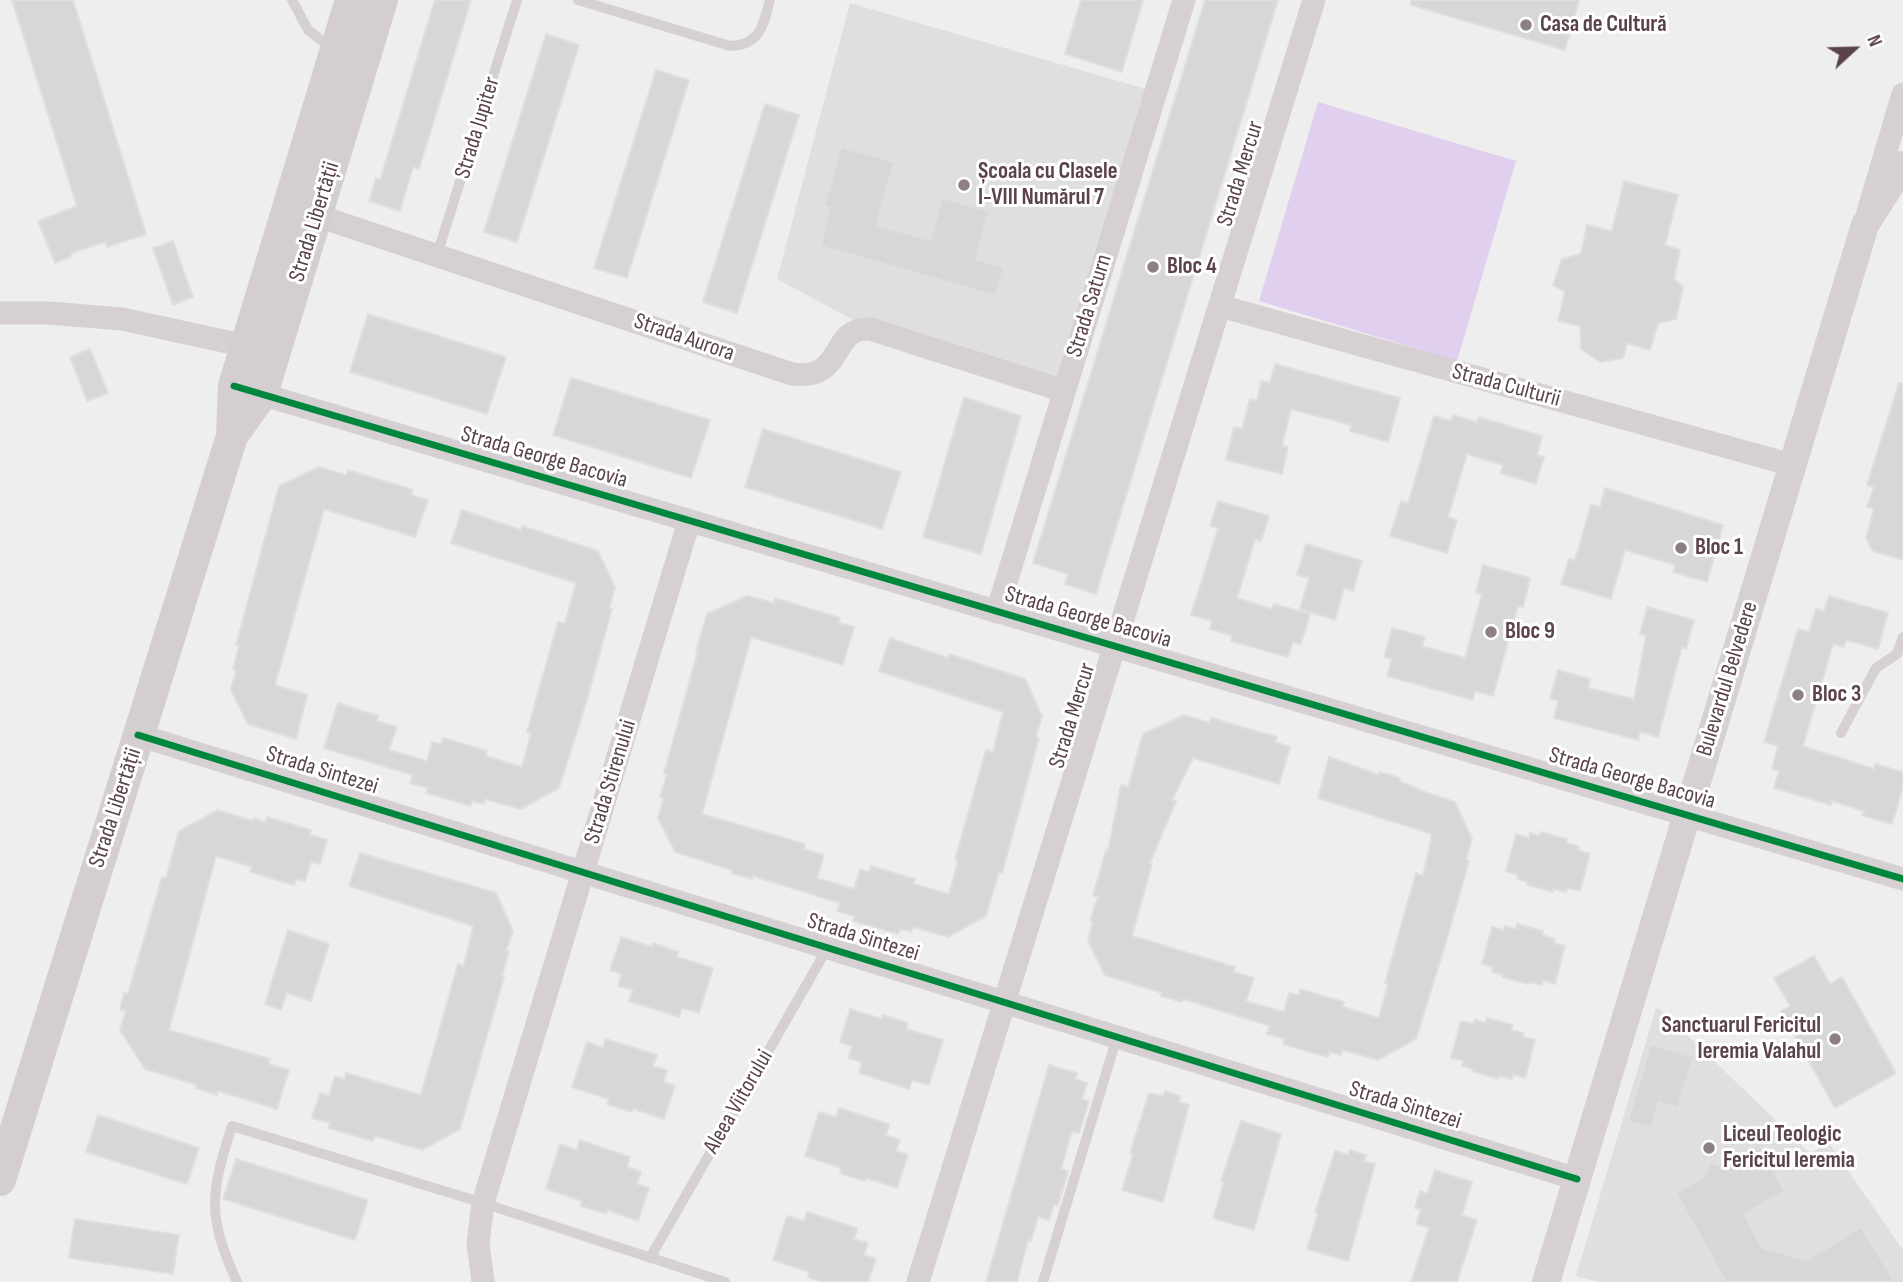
<!DOCTYPE html>
<meta charset="utf-8">
<style>
body{margin:0}
#map{position:relative;width:1903px;height:1282px;overflow:hidden;background:#edeeed;font-family:"Sofia Sans Condensed",sans-serif}
canvas{display:block}
.north{position:absolute;left:1819px;top:14px;width:70px;height:70px;-webkit-text-stroke:5px #fff;paint-order:stroke;rotate:68deg;font-size:19px;font-weight:700;line-height:28px;text-align:center;color:#5b434b}
.north::after{content:'';display:block;margin:auto;width:24px;height:32px;background:#5b434b;clip-path:polygon(50% 0,100% 100%,50% 72%,0 100%)}
</style>
<div id="map">
<canvas width="1903" height="1282"></canvas>
<div class="north">N</div>
</div>
<script>
const ctx = document.querySelector('canvas').getContext('2d');
ctx.lineJoin = 'round';
function fill(path, color) { ctx.fillStyle = color; ctx.fill(path, 'evenodd'); }
function trace(path, color, width, dash) { ctx.strokeStyle = color; ctx.lineWidth = width; ctx.lineCap = dash ? 'butt' : 'round'; ctx.setLineDash(dash || []); ctx.stroke(path); }
function write(font, color, halo, rows, align = 'center') {
  ctx.font = font + ' "Sofia Sans Condensed",sans-serif'; ctx.lineWidth = 6; ctx.setLineDash([]); ctx.textBaseline = 'middle'; ctx.strokeStyle = halo; ctx.fillStyle = color; for (const [text, x, y, turn = 0] of rows) {
    ctx.save(); ctx.translate(x, y); ctx.rotate((+turn || 0) * Math.PI / 180); ctx.textAlign = isNaN(turn) ? turn : align; if (halo) ctx.strokeText(text, 0, 0); ctx.fillText(text, 0, 0); ctx.restore();
  }
}
fill(new Path2D(`
 M 850,3 L 1156,92 L 1064,391 L 870,329 L 777,279 Z
 M 1656,1008 L 1661,1010 L 1810,1153 L 1829,1143 L 1903,1250 L 1903,1282 L 1598,1282 L 1576,1276 Z`), '#dfdfdf');
fill(new Path2D(`
 M 1318,102 L 1516,161 L 1457,361 L 1259,301 Z`), '#e1cfef');
const building = new Path2D(`
 M 12,0 L 73,0 L 146,234 L 107,247 L 105,242 L 71,253 L 72,256 L 55,263 L 38,221 L 77,206 Z
 M 435,0 L 471,0 L 419,169 L 413,167 L 400,211 L 369,201 L 376,178 L 380,180 Z
 M 1081,0 L 1143,0 L 1122,72 L 1065,54 Z
 M 1205,0 L 1278,0 L 1096,594 L 1065,584 L 1068,574 L 1033,563 Z
 M 1411,0 L 1579,0 L 1565,50 L 1411,5 Z
 M 546,34 L 579,45 L 517,242 L 484,232 Z
 M 656,70 L 689,80 L 627,278 L 594,268 Z
 M 765,104 L 799,115 L 737,313 L 703,302 Z
 M 841,147 L 894,162 L 877,225 L 930,240 L 942,198 L 989,211 L 976,259 L 1004,267 L 996,296 L 820,246 L 830,208 L 824,206 Z
 M 1624,181 L 1678,195 L 1665,245 L 1680,250 L 1674,279 L 1683,287 L 1676,319 L 1658,323 L 1650,350 L 1627,343 L 1623,358 L 1600,362 L 1581,349 L 1580,326 L 1558,321 L 1565,292 L 1553,285 L 1562,259 L 1581,254 L 1587,225 L 1612,231 Z
 M 173,241 L 193,297 L 173,305 L 153,248 Z
 M 368,314 L 506,357 L 487,414 L 350,372 Z
 M 90,349 L 108,393 L 87,401 L 70,357 Z
 M 1275,364 L 1400,398 L 1388,442 L 1350,431 L 1351,425 L 1291,409 L 1282,446 L 1288,447 L 1282,474 L 1226,460 L 1234,427 L 1242,429 L 1250,399 L 1257,401 L 1261,381 L 1270,383 Z
 M 571,378 L 710,420 L 691,478 L 553,435 Z
 M 1899,383 L 1903,384 L 1903,560 L 1873,551 L 1866,538 L 1874,509 L 1867,507 L 1874,487 L 1867,485 Z
 M 964,397 L 1021,416 L 981,554 L 923,537 Z
 M 1453,415 L 1477,422 L 1479,417 L 1542,436 L 1537,455 L 1544,457 L 1536,484 L 1501,473 L 1503,465 L 1467,454 L 1448,517 L 1457,520 L 1447,553 L 1390,536 L 1401,501 L 1408,503 L 1434,416 L 1451,421 Z
 M 763,429 L 901,472 L 882,529 L 745,487 Z
 M 319,467 L 346,475 L 348,470 L 413,490 L 411,495 L 428,500 L 415,537 L 324,509 L 275,685 L 307,695 L 296,739 L 248,724 L 231,690 L 236,670 L 233,669 L 239,646 L 236,645 L 279,486 Z
 M 1605,488 L 1723,525 L 1707,582 L 1673,572 L 1675,565 L 1625,550 L 1611,599 L 1561,584 L 1569,559 L 1575,560 L 1591,505 L 1600,507 Z
 M 1218,501 L 1269,516 L 1261,541 L 1255,539 L 1237,598 L 1272,609 L 1274,604 L 1310,614 L 1301,644 L 1293,642 L 1288,657 L 1231,641 L 1232,636 L 1210,629 L 1212,621 L 1191,615 L 1218,528 L 1210,526 Z
 M 462,510 L 521,530 L 522,526 L 598,551 L 615,588 L 609,609 L 612,609 L 587,700 L 559,788 L 521,809 L 485,799 L 484,804 L 472,801 L 471,806 L 426,793 L 428,788 L 410,783 L 413,775 L 324,748 L 338,703 L 378,716 L 377,721 L 397,727 L 389,750 L 427,761 L 432,742 L 442,744 L 443,738 L 487,751 L 486,756 L 522,767 L 531,733 L 527,732 L 558,622 L 565,624 L 576,583 L 451,543 Z
 M 1306,544 L 1362,561 L 1353,591 L 1344,588 L 1335,620 L 1300,609 L 1309,578 L 1297,575 Z
 M 1483,565 L 1530,578 L 1523,607 L 1518,606 L 1493,696 L 1475,691 L 1473,700 L 1387,676 L 1392,659 L 1384,657 L 1392,628 L 1425,637 L 1422,646 L 1465,658 L 1482,594 L 1476,593 Z
 M 747,596 L 774,603 L 775,598 L 840,618 L 839,623 L 854,627 L 843,665 L 751,637 L 702,814 L 805,844 L 804,849 L 824,855 L 817,878 L 854,889 L 860,869 L 869,872 L 871,866 L 915,879 L 913,884 L 949,894 L 958,861 L 955,860 L 986,750 L 993,752 L 1003,712 L 879,671 L 890,638 L 948,658 L 949,654 L 1025,679 L 1042,716 L 1036,736 L 1039,738 L 1002,873 L 999,872 L 986,916 L 948,937 L 913,927 L 911,932 L 900,929 L 898,934 L 853,921 L 855,916 L 837,911 L 840,903 L 753,876 L 752,879 L 731,873 L 732,870 L 675,852 L 658,818 L 664,798 L 660,797 L 667,774 L 664,773 L 698,651 L 696,651 L 707,614 Z
 M 1829,596 L 1888,613 L 1878,649 L 1846,640 L 1844,647 L 1833,644 L 1803,746 L 1874,769 L 1875,764 L 1903,772 L 1903,787 L 1892,824 L 1862,815 L 1864,811 L 1832,801 L 1831,805 L 1774,788 L 1779,771 L 1772,769 L 1778,746 L 1764,742 L 1798,629 L 1809,632 L 1816,609 L 1824,611 Z
 M 1647,607 L 1694,620 L 1686,649 L 1682,647 L 1658,737 L 1640,732 L 1638,740 L 1554,718 L 1558,701 L 1550,698 L 1558,670 L 1590,679 L 1588,688 L 1634,699 L 1646,636 L 1640,634 Z
 M 1184,715 L 1210,723 L 1211,718 L 1277,737 L 1275,742 L 1290,747 L 1279,784 L 1193,758 L 1172,800 L 1176,801 L 1150,863 L 1152,864 L 1132,936 L 1235,967 L 1234,972 L 1254,978 L 1246,1001 L 1284,1012 L 1289,993 L 1299,995 L 1300,989 L 1344,1002 L 1343,1007 L 1379,1018 L 1388,984 L 1385,983 L 1416,873 L 1423,876 L 1432,834 L 1318,798 L 1329,757 L 1379,775 L 1380,772 L 1400,778 L 1400,781 L 1422,791 L 1455,802 L 1472,839 L 1466,860 L 1469,861 L 1447,939 L 1416,1039 L 1378,1060 L 1342,1050 L 1341,1055 L 1330,1052 L 1328,1057 L 1283,1044 L 1285,1039 L 1267,1034 L 1270,1026 L 1183,999 L 1182,1002 L 1161,996 L 1162,993 L 1105,975 L 1088,941 L 1093,921 L 1090,920 L 1098,897 L 1093,896 L 1106,850 L 1108,851 L 1121,785 L 1128,787 L 1143,734 Z
 M 218,810 L 253,821 L 254,818 L 265,822 L 267,817 L 311,830 L 310,835 L 327,840 L 320,864 L 311,862 L 305,881 L 296,879 L 294,885 L 250,872 L 252,867 L 216,856 L 169,1030 L 270,1059 L 269,1064 L 289,1070 L 277,1109 L 218,1091 L 217,1095 L 196,1088 L 197,1085 L 145,1069 L 120,1030 L 126,1011 L 120,1009 L 124,993 L 128,994 L 162,877 L 166,878 L 179,831 Z
 M 1541,832 L 1567,839 L 1566,843 L 1579,846 L 1578,850 L 1590,854 L 1580,891 L 1567,888 L 1566,892 L 1553,889 L 1553,892 L 1527,885 L 1528,882 L 1517,879 L 1518,875 L 1506,871 L 1516,834 L 1529,838 L 1530,833 L 1540,836 Z
 M 360,853 L 496,893 L 513,931 L 506,951 L 509,952 L 502,976 L 504,977 L 460,1129 L 422,1150 L 375,1136 L 373,1141 L 328,1128 L 330,1123 L 312,1118 L 320,1093 L 329,1096 L 335,1076 L 344,1079 L 346,1073 L 421,1095 L 458,964 L 464,966 L 473,926 L 349,886 Z
 M 1517,924 L 1543,931 L 1542,935 L 1555,939 L 1553,943 L 1565,946 L 1555,984 L 1543,980 L 1542,985 L 1529,982 L 1528,984 L 1502,977 L 1503,975 L 1492,972 L 1493,967 L 1482,964 L 1492,927 L 1504,930 L 1505,926 L 1516,929 Z
 M 288,930 L 329,944 L 311,1001 L 287,993 L 281,1010 L 265,1004 Z
 M 621,937 L 652,947 L 653,943 L 678,952 L 677,957 L 713,968 L 699,1013 L 682,1008 L 679,1017 L 629,1001 L 633,990 L 618,986 L 622,974 L 610,970 Z
 M 1814,956 L 1830,984 L 1842,977 L 1896,1073 L 1835,1108 L 1781,1011 L 1790,1006 L 1774,978 Z
 M 850,1009 L 882,1019 L 883,1015 L 908,1023 L 906,1029 L 943,1040 L 929,1085 L 912,1080 L 909,1089 L 859,1073 L 862,1062 L 848,1058 L 852,1046 L 840,1042 Z
 M 1487,1018 L 1513,1025 L 1511,1030 L 1524,1033 L 1523,1037 L 1535,1040 L 1525,1078 L 1513,1074 L 1512,1079 L 1499,1076 L 1498,1079 L 1472,1071 L 1473,1069 L 1462,1066 L 1463,1061 L 1451,1058 L 1461,1021 L 1474,1024 L 1475,1020 L 1486,1023 Z
 M 606,1039 L 657,1055 L 653,1066 L 667,1070 L 664,1082 L 675,1086 L 664,1119 L 633,1109 L 632,1112 L 607,1104 L 609,1099 L 572,1087 L 587,1042 L 603,1048 Z
 M 1651,1044 L 1693,1057 L 1678,1108 L 1659,1102 L 1651,1127 L 1628,1121 Z
 M 1049,1065 L 1077,1073 L 1075,1079 L 1087,1083 L 1082,1099 L 1089,1101 L 1079,1133 L 1072,1131 L 1061,1169 L 1068,1171 L 1058,1206 L 1054,1205 L 1049,1220 L 1038,1217 L 1031,1241 L 1028,1240 L 1017,1282 L 986,1282 Z
 M 1165,1091 L 1180,1096 L 1179,1102 L 1189,1105 L 1163,1202 L 1122,1190 L 1133,1154 L 1130,1153 L 1149,1093 L 1163,1096 Z
 M 839,1108 L 889,1124 L 886,1135 L 900,1140 L 896,1151 L 908,1155 L 897,1188 L 866,1178 L 865,1181 L 840,1173 L 841,1168 L 805,1156 L 819,1112 L 836,1117 Z
 M 98,1115 L 199,1148 L 187,1184 L 86,1152 Z
 M 1241,1121 L 1281,1134 L 1254,1230 L 1213,1218 L 1224,1182 L 1221,1181 Z
 M 580,1140 L 630,1157 L 627,1167 L 641,1172 L 637,1184 L 649,1188 L 638,1221 L 607,1210 L 606,1214 L 581,1206 L 582,1201 L 546,1189 L 560,1144 L 577,1150 Z
 M 1760,1146 L 1785,1191 L 1744,1214 L 1762,1248 L 1807,1260 L 1861,1227 L 1895,1282 L 1726,1282 L 1676,1193 L 1705,1176 L 1710,1162 L 1723,1167 Z
 M 1350,1150 L 1366,1155 L 1364,1161 L 1375,1164 L 1348,1261 L 1307,1249 L 1318,1213 L 1315,1212 L 1335,1151 L 1348,1155 Z
 M 236,1159 L 368,1200 L 355,1240 L 223,1199 Z
 M 1435,1170 L 1472,1182 L 1462,1215 L 1477,1220 L 1457,1282 L 1411,1282 L 1429,1228 L 1416,1224 L 1421,1210 L 1415,1208 L 1420,1191 L 1427,1194 Z
 M 807,1212 L 857,1228 L 854,1239 L 868,1243 L 864,1255 L 876,1259 L 868,1282 L 822,1282 L 808,1277 L 809,1272 L 773,1260 L 787,1216 L 804,1221 Z
 M 75,1219 L 179,1235 L 173,1274 L 69,1258 Z`);
fill(building, '#d9d6d6');
trace(building, '#e0dfdf', 2);
trace(new Path2D(`
 M 292,0 L 308,30 L 333,49
 M 578,0 L 730,46 C 761,45 763,25 770,0
 M 437,255 L 517,0
 M 1841,733 L 1876,668 L 1897,654 L 1903,637
 M 650,1258 L 828,947
 M 237,1282 C 207,1215 210,1195 232,1126 L 483,1203 L 725,1282
 M 1043,1282 L 1117,1037`), '#d6d0d2', 10);
trace(new Path2D(`
 M 303,211 L 792,374 C 847,381 828,327 870,329 L 1064,391
 M 1868,212 L 1903,94
 M 1220,306 L 1792,465
 M 0,313 L 49,313 L 122,319 L 246,346
 M 247,390 L 1903,879
 M 997,612 L 1184,0
 M 138,735 L 1577,1179
 M 483,1282 L 478,1243 L 483,1203 L 689,521
 M 918,1282 L 1314,0`), '#d6d0d2', 23);
trace(new Path2D(`
 M 1546,1282 L 1865,225 L 1903,165`), '#d6d0d2', 28);
trace(new Path2D(`
 M 232,436 L 262,394 L 382,0
 M 0,1180 L 232,436 L 234,386 L 351,0`), '#d5ced0', 32);
trace(new Path2D(`
 M 234,386 L 1903,879
 M 138,735 L 1577,1179`), '#00873e', 7);
for (const [x, y, r, color] of [
 [1526,25,7,"#8e7f84"],
 [964,185,7,"#8e7f84"],
 [1153,267,7,"#8e7f84"],
 [1681,548,7,"#8e7f84"],
 [1491,632,7,"#8e7f84"],
 [1798,695,7,"#8e7f84"],
 [1835,1039,7,"#8e7f84"],
 [1709,1148,7,"#8e7f84"]
]) { const dot = new Path2D(); dot.arc(x, y, r, 0, 2 * Math.PI); ctx.fillStyle = color; ctx.fill(dot); trace(dot, '#fff', 2.5); }
write('bold 23px', '#5b434b', '#fff', [
 ["Casa de Cultură",1540,25],
 ["Școala cu Clasele",978,172],
 ["I-VIII Numărul 7",978,198],
 ["Bloc 4",1167,267],
 ["Bloc 1",1695,548],
 ["Bloc 9",1505,632],
 ["Bloc 3",1812,695],
 ["Sanctuarul Fericitul",1821,1026,"right"],
 ["Ieremia Valahul",1821,1052,"right"],
 ["Liceul Teologic",1723,1135],
 ["Fericitul Ieremia",1723,1161]
], 'left');
write('23px', '#5b434b', '#fff', [
 ["Strada Jupiter",478,128,-73],
 ["Strada Mercur",1241,174,-73],
 ["Strada Libertății",315,222,-73],
 ["Strada Saturn",1090,306,-73],
 ["Strada Aurora",684,338,19],
 ["Strada Culturii",1506,386,15],
 ["Strada George Bacovia",544,458,16],
 ["Strada George Bacovia",1088,618,16],
 ["Bulevardul Belvedere",1728,679,-73],
 ["Strada Mercur",1073,716,-73],
 ["Strada Sintezei",322,771,17],
 ["Strada George Bacovia",1632,779,16],
 ["Strada Stirenului",611,782,-73],
 ["Strada Libertății",116,808,-72],
 ["Strada Sintezei",863,938,17],
 ["Aleea Viitorului",739,1102,-60],
 ["Strada Sintezei",1405,1106,17]
]);
</script>
